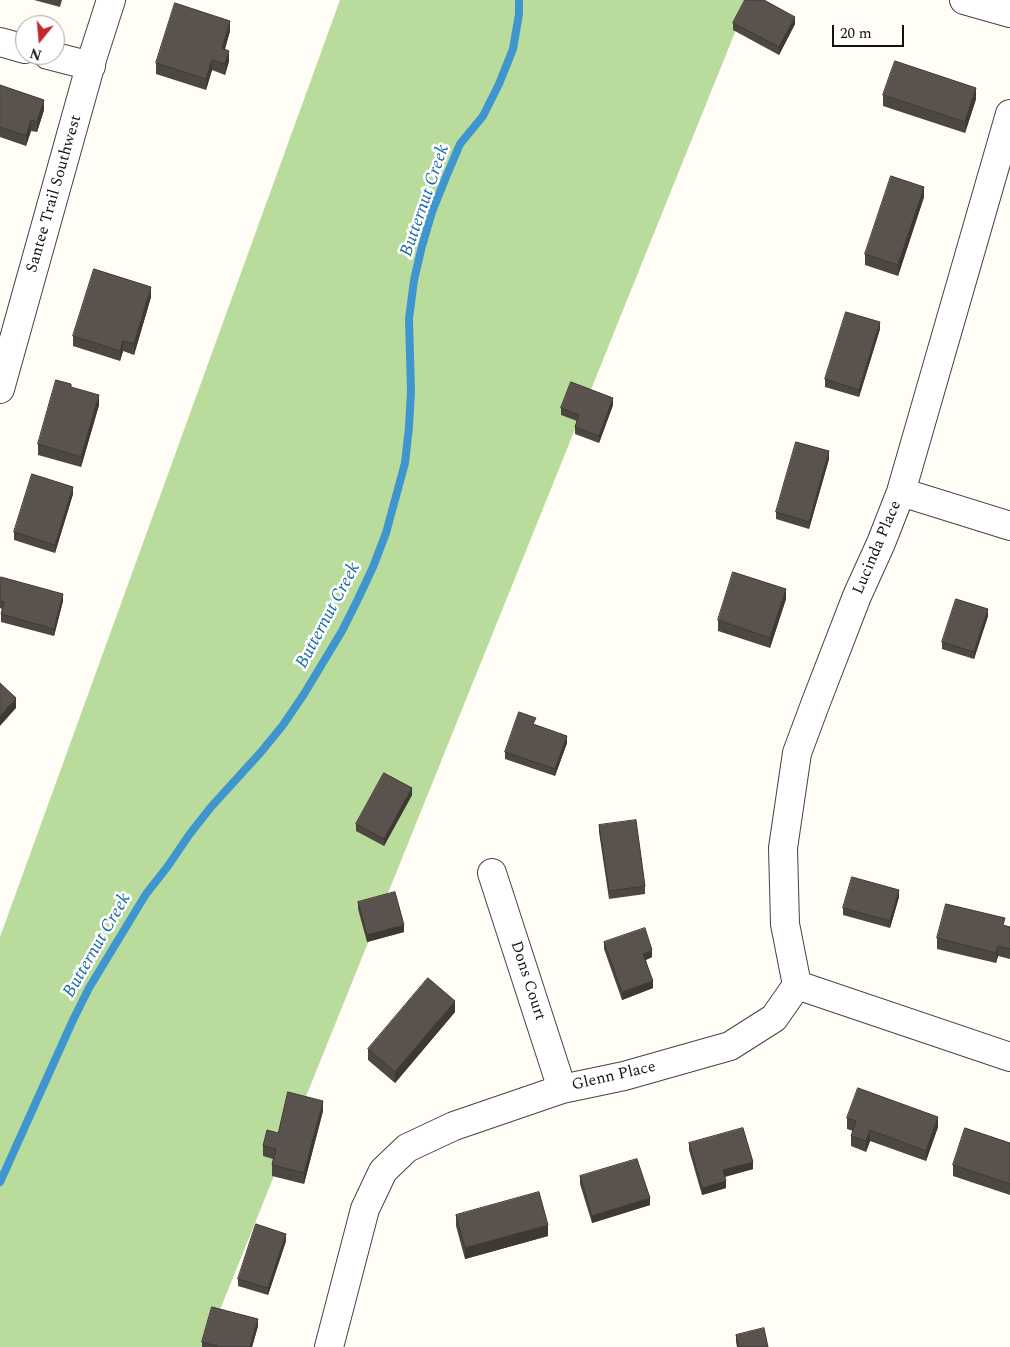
<!DOCTYPE html>
<style>
body{margin:0}
#map{position:relative;width:1010px;height:1347px;overflow:hidden;background:#fffdf5;font-family:Spectral,serif}
canvas{display:block}
.north{position:absolute;left:15px;top:15px;width:50px;height:50px;box-sizing:border-box;background:#fff;border:1px solid #a0a0a0;border-radius:50%;rotate:197deg;font-size:14px;font-weight:700;line-height:20px;text-align:center;color:#111}
.north::after{content:'';display:block;margin:auto;width:18px;height:22px;background:#c4262e;clip-path:polygon(50% 0,100% 100%,50% 72%,0 100%)}
.scale{position:absolute;left:832px;top:25px;width:72px;height:22px;box-sizing:border-box;border:2px solid #111;border-top:0;padding-left:6px;font-size:15px;line-height:18px;white-space:nowrap;color:#111;-webkit-text-stroke:4px #fff;paint-order:stroke}
</style>
<div id="map">
<canvas width="1010" height="1347"></canvas>
<div class="north">N</div>
<div class="scale">20 m</div>
</div>
<script>
const ctx = document.querySelector('canvas').getContext('2d');
ctx.lineJoin = 'round';
function fill(path, color) { ctx.fillStyle = color; ctx.fill(path, 'evenodd'); }
function trace(path, color, width, dash) { ctx.strokeStyle = color; ctx.lineWidth = width; ctx.lineCap = dash ? 'butt' : 'round'; ctx.setLineDash(dash || []); ctx.stroke(path); }
function write(font, color, halo, rows, align = 'center') {
  ctx.font = font + ' Spectral,serif'; ctx.lineWidth = 5; ctx.setLineDash([]); ctx.textBaseline = 'middle'; ctx.strokeStyle = halo; ctx.fillStyle = color; for (const [text, x, y, turn = 0] of rows) {
    ctx.save(); ctx.translate(x, y); ctx.rotate((+turn || 0) * Math.PI / 180); ctx.textAlign = isNaN(turn) ? turn : align; if (halo) ctx.strokeText(text, 0, 0); ctx.fillText(text, 0, 0); ctx.restore();
  }
}
fill(new Path2D(`
 M 340,0 L 748,0 L 205,1347 L 0,1347 L 0,937 Z`), '#b9dc9c');
trace(new Path2D(`
 M 0,1182 L 73,1020 L 89,988 L 146,894 L 168,866 L 189,835 L 211,807 L 261,752 L 283,725 L 304,694 L 342,631 L 358,599 L 373,567 L 386,533 L 405,463 L 409,427 L 411,391 L 409,319 L 414,280 L 422,246 L 432,212 L 446,177 L 460,144 L 483,116 L 499,84 L 513,49 L 519,14 L 519,0`), '#3f96cf', 8);
const minor = new Path2D(`
 M 964,0 L 1010,13
 M 0,42 L 25,49
 M 48,55 L 91,66
 M 0,389 L 93,56 L 111,0
 M 901,492 L 1010,526
 M 492,873 L 562,1089
 M 797,985 L 785,924 L 783,848 L 797,753 L 816,702 L 857,596 L 881,543 L 901,492 L 1010,114
 M 797,985 L 1010,1057
 M 329,1347 L 365,1209 L 383,1171 L 407,1148 L 454,1126 L 562,1089 L 624,1076 L 730,1046 L 774,1018 L 797,985`);
trace(minor, '#444', 30);
trace(minor, '#fff', 28);
fill(new Path2D(`
 M 34,0 L 62,0 L 60,7 Z
 M 733,23 L 795,24 L 779,55 L 733,30 Z
 M 230,31 L 225,49 L 229,61 L 225,75 L 212,70 L 206,90 L 156,74 L 156,63 Z
 M 0,85 L 44,110 L 37,132 L 31,131 L 26,146 L 0,137 Z
 M 883,95 L 976,99 L 965,133 L 883,106 Z
 M 924,197 L 898,276 L 865,265 L 865,254 Z
 M 151,297 L 134,355 L 123,351 L 120,361 L 73,346 L 73,336 Z
 M 880,329 L 859,397 L 825,387 L 825,379 Z
 M 71,387 L 99,405 L 81,467 L 38,455 L 38,444 Z
 M 613,405 L 599,443 L 575,434 L 575,427 L 577,421 L 561,415 L 561,408 Z
 M 829,459 L 809,529 L 776,519 L 776,512 Z
 M 73,494 L 55,553 L 14,540 L 14,532 Z
 M 0,579 L 63,601 L 54,636 L 1,622 L 1,614 L 2,609 L 0,608 Z
 M 786,599 L 770,648 L 718,631 L 718,620 Z
 M 988,616 L 974,659 L 942,649 L 942,642 Z
 M 536,725 L 567,743 L 555,776 L 505,759 L 505,752 Z
 M 412,795 L 384,846 L 356,831 L 356,824 Z
 M 599,825 L 645,886 L 645,894 L 609,899 L 599,832 Z
 M 899,897 L 890,928 L 843,915 L 843,908 Z
 M 358,902 L 404,932 L 367,942 L 358,909 Z
 M 1005,926 L 1010,927 L 1010,959 L 998,956 L 996,963 L 937,949 L 937,938 Z
 M 604,942 L 652,957 L 646,960 L 653,988 L 622,1000 L 604,949 Z
 M 455,1012 L 395,1083 L 368,1060 L 368,1049 Z
 M 323,1111 L 304,1184 L 272,1176 L 272,1165 L 273,1159 L 263,1156 L 263,1146 L 278,1133 Z
 M 847,1118 L 938,1127 L 926,1161 L 870,1141 L 866,1152 L 851,1146 L 851,1136 L 853,1131 L 847,1129 Z
 M 689,1143 L 753,1169 L 725,1177 L 726,1188 L 702,1195 L 689,1150 Z
 M 1010,1143 L 1010,1195 L 953,1176 L 953,1165 Z
 M 580,1176 L 650,1205 L 592,1223 L 580,1184 Z
 M 456,1215 L 548,1236 L 465,1259 L 456,1226 Z
 M 286,1241 L 268,1295 L 238,1286 L 238,1279 Z
 M 258,1326 L 252,1347 L 202,1347 L 202,1342 Z
 M 736,1335 L 768,1347 L 737,1347 L 736,1342 Z`), '#4d4742');
fill(new Path2D(`
 M 795,17 L 795,24 L 779,55 L 779,47 Z
 M 230,21 L 230,31 L 222,59 L 222,48 Z
 M 229,51 L 229,61 L 225,75 L 225,64 Z
 M 212,60 L 212,70 L 206,90 L 206,79 Z
 M 976,88 L 976,99 L 965,133 L 965,122 Z
 M 44,100 L 44,110 L 37,132 L 37,122 Z
 M 31,120 L 31,131 L 26,146 L 26,136 Z
 M 924,187 L 924,197 L 898,276 L 898,265 Z
 M 151,287 L 151,297 L 134,355 L 134,344 Z
 M 880,322 L 880,329 L 859,397 L 859,390 Z
 M 123,341 L 123,351 L 120,361 L 120,351 Z
 M 99,395 L 99,405 L 81,467 L 81,457 Z
 M 613,398 L 613,405 L 599,443 L 599,436 Z
 M 829,451 L 829,459 L 809,529 L 809,522 Z
 M 73,487 L 73,494 L 55,553 L 55,545 Z
 M 786,589 L 786,599 L 770,648 L 770,638 Z
 M 63,594 L 63,601 L 54,636 L 54,629 Z
 M 988,609 L 988,616 L 974,659 L 974,652 Z
 M 16,698 L 16,708 L 0,726 L 0,716 Z
 M 567,736 L 567,743 L 555,776 L 555,769 Z
 M 412,788 L 412,795 L 384,846 L 384,839 Z
 M 899,890 L 899,897 L 890,928 L 890,921 Z
 M 404,925 L 404,932 L 367,942 L 367,935 Z
 M 998,946 L 998,956 L 996,963 L 996,953 Z
 M 652,950 L 652,957 L 643,961 L 643,954 Z
 M 653,981 L 653,988 L 622,1000 L 622,992 Z
 M 455,1001 L 455,1012 L 395,1083 L 395,1072 Z
 M 323,1101 L 323,1111 L 304,1184 L 304,1173 Z
 M 938,1117 L 938,1127 L 926,1161 L 926,1151 Z
 M 870,1130 L 870,1141 L 866,1152 L 866,1141 Z
 M 753,1162 L 753,1169 L 723,1177 L 723,1170 Z
 M 726,1181 L 726,1188 L 702,1195 L 702,1188 Z
 M 650,1198 L 650,1205 L 592,1223 L 592,1216 Z
 M 548,1225 L 548,1236 L 465,1259 L 465,1248 Z
 M 286,1234 L 286,1241 L 268,1295 L 268,1288 Z
 M 258,1319 L 258,1326 L 252,1347 L 250,1347 Z`), '#3f3936');
const building = new Path2D(`
 M 745,0 L 764,0 L 795,17 L 779,47 L 733,23 Z
 M 175,3 L 230,21 L 222,48 L 229,51 L 225,64 L 212,60 L 206,79 L 156,63 Z
 M 895,61 L 976,88 L 965,122 L 883,95 Z
 M 0,85 L 44,100 L 37,122 L 31,120 L 26,136 L 0,127 Z
 M 891,176 L 924,187 L 898,265 L 865,254 Z
 M 94,269 L 151,287 L 134,344 L 123,341 L 120,351 L 73,336 Z
 M 846,312 L 880,322 L 859,390 L 825,379 Z
 M 56,380 L 71,384 L 71,387 L 99,395 L 81,457 L 38,444 Z
 M 571,382 L 613,398 L 599,436 L 575,427 L 579,415 L 561,408 Z
 M 796,442 L 829,451 L 809,522 L 776,512 Z
 M 32,474 L 73,487 L 55,545 L 14,532 Z
 M 733,572 L 786,589 L 770,638 L 718,620 Z
 M 1,577 L 63,594 L 54,629 L 1,614 L 4,602 L 0,601 L 0,579 Z
 M 956,599 L 988,609 L 974,652 L 942,642 Z
 M 0,683 L 16,698 L 0,716 Z
 M 519,712 L 536,718 L 533,724 L 567,736 L 555,769 L 505,752 Z
 M 384,773 L 412,788 L 384,839 L 356,824 Z
 M 636,820 L 645,886 L 609,891 L 599,825 Z
 M 852,877 L 899,890 L 890,921 L 843,908 Z
 M 395,892 L 404,925 L 367,935 L 358,902 Z
 M 946,904 L 1005,918 L 1003,925 L 1010,927 L 1010,949 L 998,946 L 996,953 L 937,938 Z
 M 645,928 L 652,950 L 643,954 L 653,981 L 622,992 L 604,942 Z
 M 428,978 L 455,1001 L 395,1072 L 368,1049 Z
 M 858,1088 L 938,1117 L 926,1151 L 870,1130 L 866,1141 L 851,1136 L 856,1121 L 847,1118 Z
 M 288,1092 L 323,1101 L 304,1173 L 272,1165 L 276,1149 L 263,1146 L 267,1130 L 278,1133 Z
 M 743,1128 L 753,1162 L 723,1170 L 726,1181 L 702,1188 L 689,1143 Z
 M 965,1128 L 1010,1143 L 1010,1184 L 953,1165 Z
 M 637,1159 L 650,1198 L 592,1216 L 580,1176 Z
 M 539,1192 L 548,1225 L 465,1248 L 456,1215 Z
 M 256,1224 L 286,1234 L 268,1288 L 238,1279 Z
 M 212,1307 L 258,1319 L 250,1347 L 217,1347 L 217,1346 L 202,1342 Z
 M 764,1328 L 768,1347 L 739,1347 L 736,1335 Z`);
fill(building, '#5a524d');
trace(building, '#3f3936', 1);
write('16px', '#111', '#fff', [
 ["Santee Trail Southwest",55,194,-74],
 ["Lucinda Place",878,548,-67],
 ["Dons Court",527,981,72],
 ["Glenn Place",614,1077,-13]
]);
write('italic 18px', '#1768a6', '#fff', [
 ["Butternut Creek",426,201,-71],
 ["Butternut Creek",329,616,-62],
 ["Butternut Creek",98,946,-60]
]);
</script>
